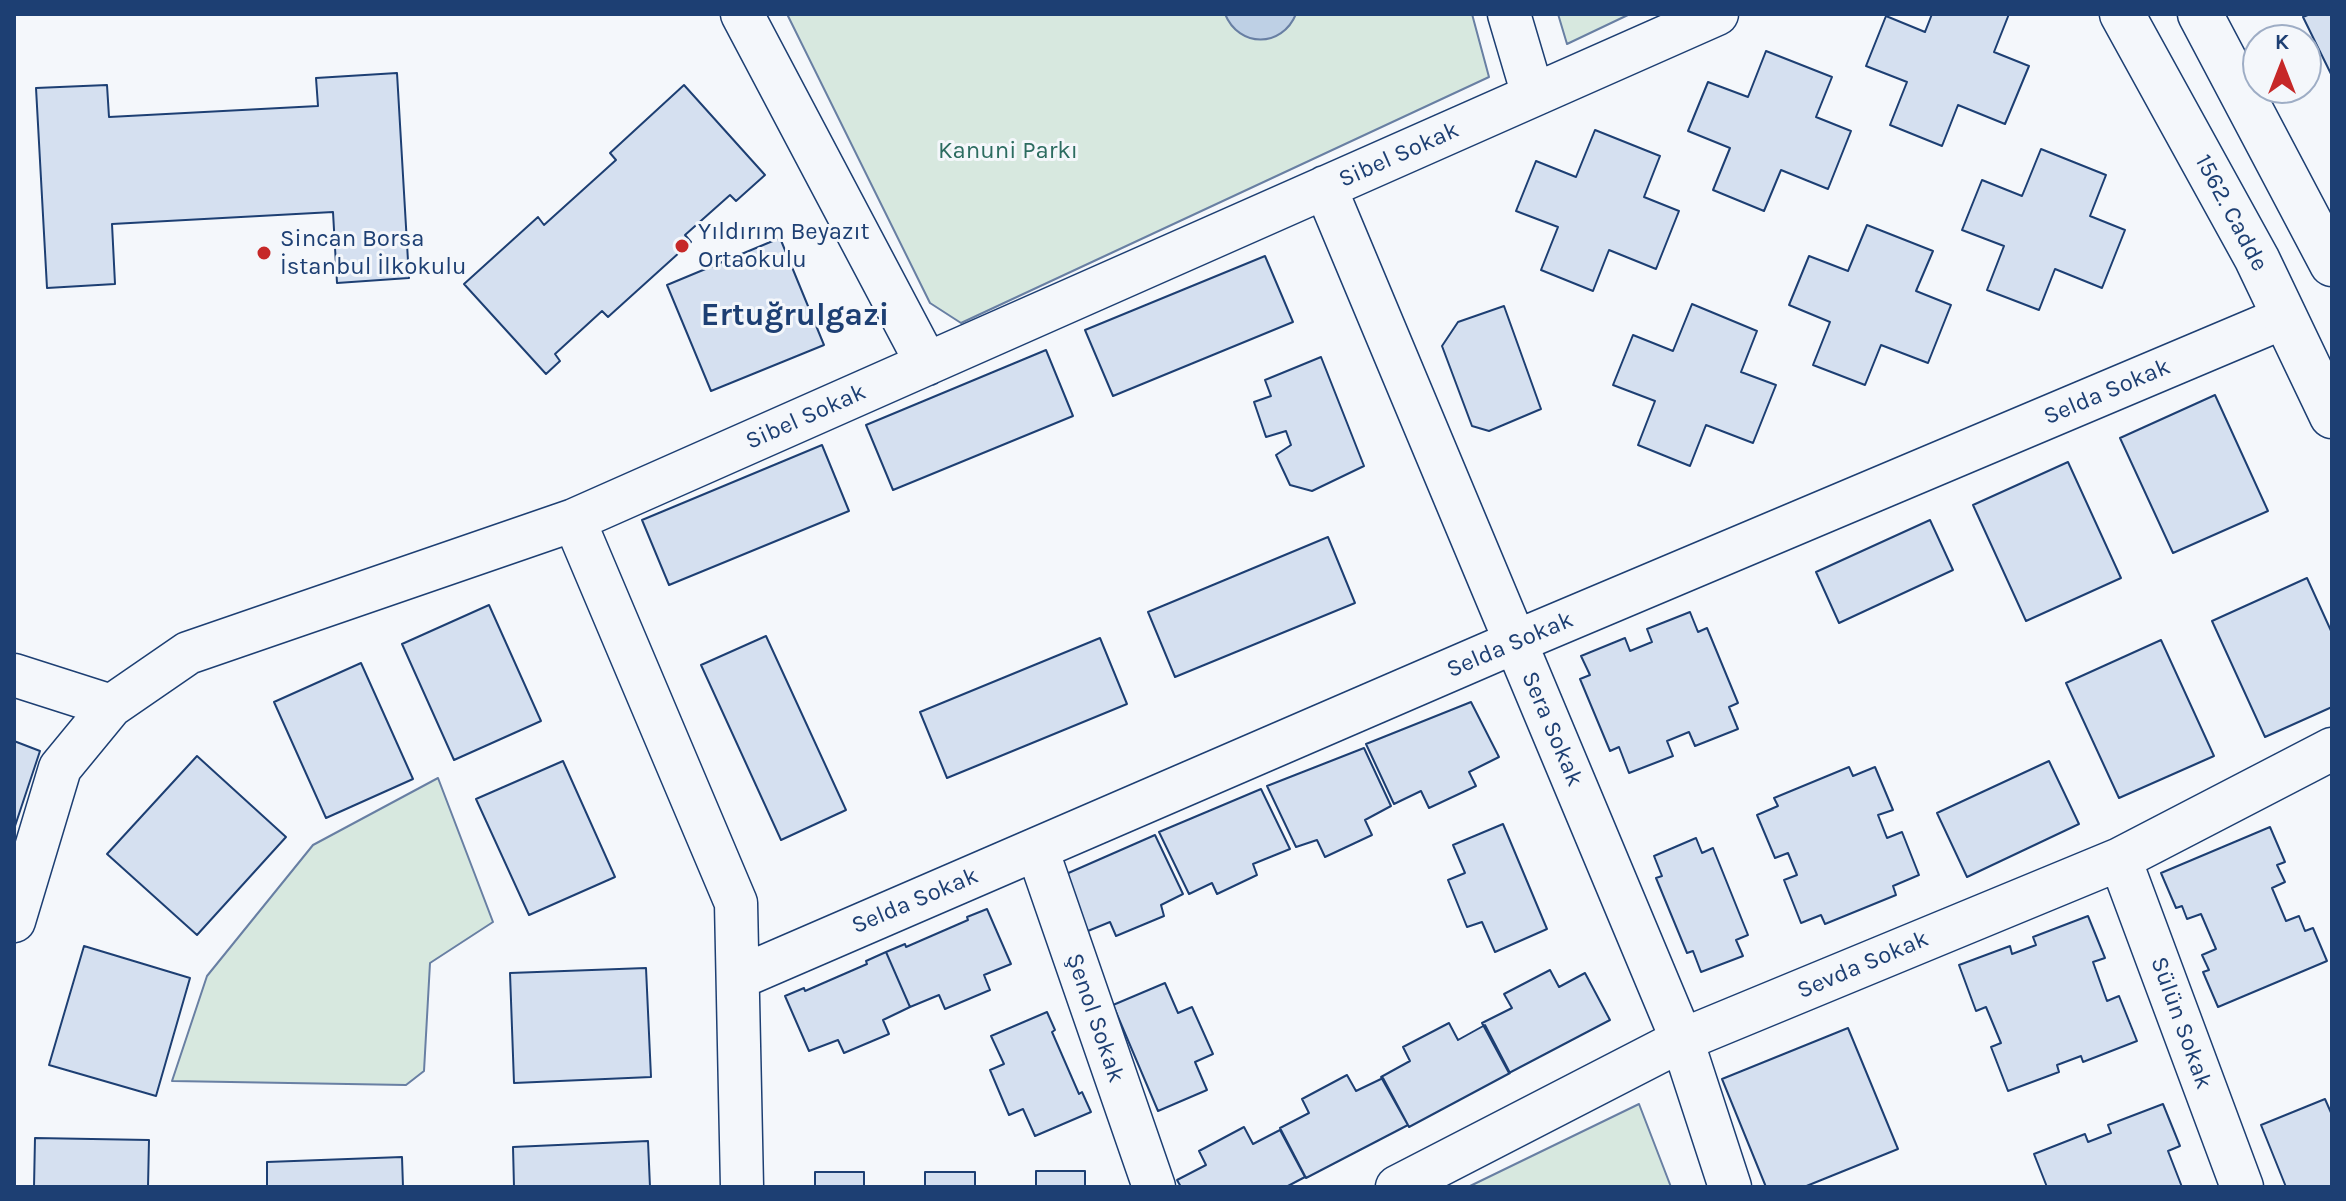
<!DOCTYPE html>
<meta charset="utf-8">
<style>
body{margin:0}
#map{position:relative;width:2346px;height:1201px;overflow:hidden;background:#f4f7fb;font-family:Karla,sans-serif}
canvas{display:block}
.frame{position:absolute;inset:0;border:16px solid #1d3f73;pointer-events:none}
.north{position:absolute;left:2242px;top:24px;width:80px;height:80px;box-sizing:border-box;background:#f4f7fb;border:2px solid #9eadc5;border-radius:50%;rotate:0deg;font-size:22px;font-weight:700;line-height:32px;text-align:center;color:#1d3f73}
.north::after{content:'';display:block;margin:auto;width:28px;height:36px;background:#c62828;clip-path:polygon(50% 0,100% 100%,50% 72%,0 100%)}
</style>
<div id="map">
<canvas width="2346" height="1201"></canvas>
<div class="frame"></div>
<div class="north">K</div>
</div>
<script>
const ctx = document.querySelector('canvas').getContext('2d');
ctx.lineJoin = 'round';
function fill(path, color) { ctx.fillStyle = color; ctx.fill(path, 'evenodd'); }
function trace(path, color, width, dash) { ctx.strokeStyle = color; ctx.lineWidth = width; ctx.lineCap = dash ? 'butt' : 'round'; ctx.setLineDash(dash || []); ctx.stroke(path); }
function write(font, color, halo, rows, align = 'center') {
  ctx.font = font + ' Karla,sans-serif'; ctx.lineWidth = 6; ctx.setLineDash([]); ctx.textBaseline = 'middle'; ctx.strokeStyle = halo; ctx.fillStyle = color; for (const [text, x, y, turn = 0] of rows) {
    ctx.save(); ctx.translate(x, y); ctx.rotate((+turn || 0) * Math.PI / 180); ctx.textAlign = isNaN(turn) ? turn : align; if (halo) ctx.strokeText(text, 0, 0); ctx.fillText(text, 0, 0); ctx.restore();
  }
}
const green = new Path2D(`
 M 787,14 L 1472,14 L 1489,77 L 961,323 L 930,303 Z
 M 1558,14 L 1630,14 L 1567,44 Z
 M 438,778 L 493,922 L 430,963 L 424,1071 L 406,1085 L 172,1081 L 207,976 L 313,845 Z
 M 1639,1104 L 1671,1187 L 1468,1187 Z`);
fill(green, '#d7e8df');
trace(green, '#687fa3', 2);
const water = new Path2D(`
 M 1225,14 L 1296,14 C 1282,48 1239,48 1225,14 Z`);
fill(water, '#bed0e5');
trace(water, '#687fa3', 2);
const building = new Path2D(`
 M 1932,14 L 2009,14 L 1994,52 L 2029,66 L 2005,124 L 1958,105 L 1942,146 L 1890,125 L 1907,82 L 1866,66 L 1886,16 L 1925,32 Z
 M 2310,14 L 2332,14 L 2332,76 L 2303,17 Z
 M 1766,51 L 1832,77 L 1816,117 L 1851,131 L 1828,189 L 1781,170 L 1764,211 L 1713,190 L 1730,148 L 1688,131 L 1708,82 L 1748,97 Z
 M 397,73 L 409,278 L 337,283 L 333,212 L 112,224 L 115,284 L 47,288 L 36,88 L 107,85 L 109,117 L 318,106 L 316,78 Z
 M 684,85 L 765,175 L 736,201 L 730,195 L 685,235 L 691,242 L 608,317 L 602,311 L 555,354 L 560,361 L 546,374 L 464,284 L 538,217 L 544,225 L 616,160 L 610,153 Z
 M 1595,130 L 1660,156 L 1644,197 L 1679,211 L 1656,269 L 1609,250 L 1593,291 L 1541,270 L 1558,227 L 1516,211 L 1536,161 L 1576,177 Z
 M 2041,149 L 2106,175 L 2090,216 L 2125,230 L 2102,288 L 2055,269 L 2039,310 L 1987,290 L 2004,246 L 1962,230 L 1982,180 L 2022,196 Z
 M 1867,225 L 1933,251 L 1916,291 L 1951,305 L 1928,363 L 1881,345 L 1865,385 L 1813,365 L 1830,322 L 1789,305 L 1809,256 L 1848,271 Z
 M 780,238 L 824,345 L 711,391 L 667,285 Z
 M 1265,256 L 1293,322 L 1113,396 L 1085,330 Z
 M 1692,304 L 1757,331 L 1741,372 L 1776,385 L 1753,443 L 1706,425 L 1690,466 L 1638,445 L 1655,401 L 1613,385 L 1633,335 L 1673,351 Z
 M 1504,306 L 1541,409 L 1489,431 L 1472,426 L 1442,346 L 1458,322 Z
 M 1046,350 L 1073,416 L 893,490 L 866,425 Z
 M 1321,357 L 1364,466 L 1312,491 L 1290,485 L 1276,455 L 1291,445 L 1286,431 L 1266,437 L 1254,402 L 1271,396 L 1265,380 Z
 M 2215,395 L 2268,511 L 2173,553 L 2120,438 Z
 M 822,445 L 849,511 L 669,585 L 642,520 Z
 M 2068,462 L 2121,578 L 2026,621 L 1973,505 Z
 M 1930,520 L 1953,570 L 1839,623 L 1816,572 Z
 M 1328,537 L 1355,603 L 1175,677 L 1148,612 Z
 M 2307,578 L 2332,633 L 2332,707 L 2265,737 L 2212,621 Z
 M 489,605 L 541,721 L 454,760 L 402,644 Z
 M 1690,612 L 1698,632 L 1707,628 L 1738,703 L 1729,707 L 1738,729 L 1695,746 L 1689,732 L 1667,741 L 1673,756 L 1629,773 L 1619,747 L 1610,751 L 1580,679 L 1590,675 L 1581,656 L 1625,638 L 1630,651 L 1652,642 L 1647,629 Z
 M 766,636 L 846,810 L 781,840 L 701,665 Z
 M 1100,638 L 1127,704 L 947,778 L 920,712 Z
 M 2161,640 L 2214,756 L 2119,798 L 2066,683 Z
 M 361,663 L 413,779 L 326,818 L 274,702 Z
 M 1471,702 L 1499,757 L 1469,772 L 1476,786 L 1429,808 L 1421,791 L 1394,804 L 1366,744 Z
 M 14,741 L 40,751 L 14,829 Z
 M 1364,748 L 1391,806 L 1365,820 L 1372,835 L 1325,857 L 1317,840 L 1296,847 L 1267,786 Z
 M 197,756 L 286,837 L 197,935 L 107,854 Z
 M 563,761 L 615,877 L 529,915 L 476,799 Z
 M 2049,761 L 2079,824 L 1967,877 L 1937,813 Z
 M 1849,767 L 1853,776 L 1875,767 L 1893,810 L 1878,815 L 1887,838 L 1902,832 L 1919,875 L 1893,886 L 1896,895 L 1825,924 L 1821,915 L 1801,923 L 1784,880 L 1797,875 L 1788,853 L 1775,858 L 1757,815 L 1778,806 L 1774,798 Z
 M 1261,789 L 1290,849 L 1253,864 L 1257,875 L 1217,894 L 1212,883 L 1189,894 L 1159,832 Z
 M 1503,824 L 1547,929 L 1495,952 L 1482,922 L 1467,927 L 1448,880 L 1465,873 L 1453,845 Z
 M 2270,827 L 2285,862 L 2277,865 L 2285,882 L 2272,888 L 2286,921 L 2299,916 L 2305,931 L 2313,928 L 2327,961 L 2218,1007 L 2203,972 L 2209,970 L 2202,955 L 2216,949 L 2201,914 L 2187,919 L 2182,906 L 2176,908 L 2161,873 Z
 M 1155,835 L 1183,894 L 1161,905 L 1164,916 L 1116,936 L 1110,922 L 1078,935 L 1057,878 Z
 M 1696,838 L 1702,853 L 1713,848 L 1748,935 L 1736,940 L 1743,956 L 1701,972 L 1693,951 L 1687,953 L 1656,878 L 1662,876 L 1654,856 Z
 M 987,909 L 1011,964 L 984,975 L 990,990 L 945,1009 L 939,995 L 910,1007 L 886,952 L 905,944 L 906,947 L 968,920 L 967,917 Z
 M 2088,916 L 2105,958 L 2093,962 L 2107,1001 L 2119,996 L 2137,1041 L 2083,1062 L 2081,1056 L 2057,1065 L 2059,1072 L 2008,1091 L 1991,1047 L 2001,1043 L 1986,1007 L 1976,1011 L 1959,965 L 2010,946 L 2012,954 L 2036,945 L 2033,937 Z
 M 84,946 L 190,978 L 156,1096 L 49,1065 Z
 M 886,952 L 910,1007 L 883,1020 L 889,1034 L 844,1053 L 838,1040 L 809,1051 L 785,996 L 804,988 L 805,991 L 867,964 L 866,961 Z
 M 646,968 L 651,1077 L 514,1083 L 510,973 Z
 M 1550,970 L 1559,987 L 1585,973 L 1610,1020 L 1509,1073 L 1482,1023 L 1512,1008 L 1504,994 Z
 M 1165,983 L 1178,1013 L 1192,1007 L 1213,1054 L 1195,1062 L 1207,1090 L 1158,1111 L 1113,1005 Z
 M 1047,1012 L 1055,1030 L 1052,1032 L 1079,1094 L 1082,1092 L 1091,1112 L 1035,1136 L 1023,1109 L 1009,1115 L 990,1070 L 1004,1064 L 991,1036 Z
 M 1449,1023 L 1458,1040 L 1485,1025 L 1510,1073 L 1409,1127 L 1381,1077 L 1410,1061 L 1403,1047 Z
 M 1848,1028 L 1898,1149 L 1804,1187 L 1766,1187 L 1722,1079 Z
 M 1347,1075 L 1356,1091 L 1383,1078 L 1408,1125 L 1306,1178 L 1280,1128 L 1309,1113 L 1302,1099 Z
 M 2325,1099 L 2332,1115 L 2332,1187 L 2286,1187 L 2261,1125 Z
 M 2163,1104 L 2180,1146 L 2168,1151 L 2182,1187 L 2047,1187 L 2034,1154 L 2085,1134 L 2088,1142 L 2111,1133 L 2108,1125 Z
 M 1244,1127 L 1253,1144 L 1280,1130 L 1305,1177 L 1286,1187 L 1181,1187 L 1177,1180 L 1206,1165 L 1199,1151 Z
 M 35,1138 L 149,1140 L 148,1187 L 34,1187 Z
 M 648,1141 L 650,1187 L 514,1187 L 513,1147 Z
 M 402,1157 L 403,1187 L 267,1187 L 267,1162 Z
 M 1036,1171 L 1085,1171 L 1085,1186 L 1116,1187 L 1008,1187 L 1036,1186 Z
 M 815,1172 L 864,1172 L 864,1187 L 815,1187 Z
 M 925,1172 L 975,1172 L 975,1187 L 925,1187 Z`);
fill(building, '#d5e0f0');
trace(building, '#1d3f73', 2);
const minor = new Path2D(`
 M 742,14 L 927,364
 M 1509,14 L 1533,95
 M 1325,187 L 1682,1040 L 1730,1187
 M 574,520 L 736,903 L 742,1187
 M 14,675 L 111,706
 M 1037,849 L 1154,1187
 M 2120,859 L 2242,1187
 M 14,921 L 60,768 L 111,706 L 188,653 L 574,520 L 1717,14
 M 738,978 L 1515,642 L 2285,317
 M 1397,1187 L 1682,1040 L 2120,859 L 2332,749`);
const major = new Path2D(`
 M 2122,14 L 2257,259 L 2332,416
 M 2200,14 L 2332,264`);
trace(minor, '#1d3f73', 45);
trace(major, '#1d3f73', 47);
trace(minor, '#f4f7fb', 42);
trace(major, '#f4f7fb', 44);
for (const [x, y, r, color] of [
 [682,246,8,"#c62828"],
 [264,253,8,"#c62828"]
]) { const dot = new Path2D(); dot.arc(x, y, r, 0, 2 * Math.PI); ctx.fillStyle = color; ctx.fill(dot); trace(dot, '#f4f7fb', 3); }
write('24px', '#2c6c60', '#f4f7fb', [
 ["Kanuni Parkı",1008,151]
]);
write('24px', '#1d3f73', '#f4f7fb', [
 ["Sibel Sokak",1399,155,-24],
 ["1562. Cadde",2231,213,62],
 ["Selda Sokak",2107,392,-23],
 ["Sibel Sokak",806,417,-24],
 ["Selda Sokak",1510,645,-23],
 ["Sera Sokak",1552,729,67],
 ["Selda Sokak",915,901,-23],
 ["Sevda Sokak",1863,965,-23],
 ["Şenol Sokak",1095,1018,71],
 ["Sülün Sokak",2181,1023,70]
]);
write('24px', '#1d3f73', '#f4f7fb', [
 ["Yıldırım Beyazıt",698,232],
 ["Ortaokulu",698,260],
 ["Sincan Borsa",280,239],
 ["İstanbul İlkokulu",280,267]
], 'left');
write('bold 32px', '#1d3f73', '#f4f7fb', [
 ["Ertuğrulgazi",795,316]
]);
</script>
